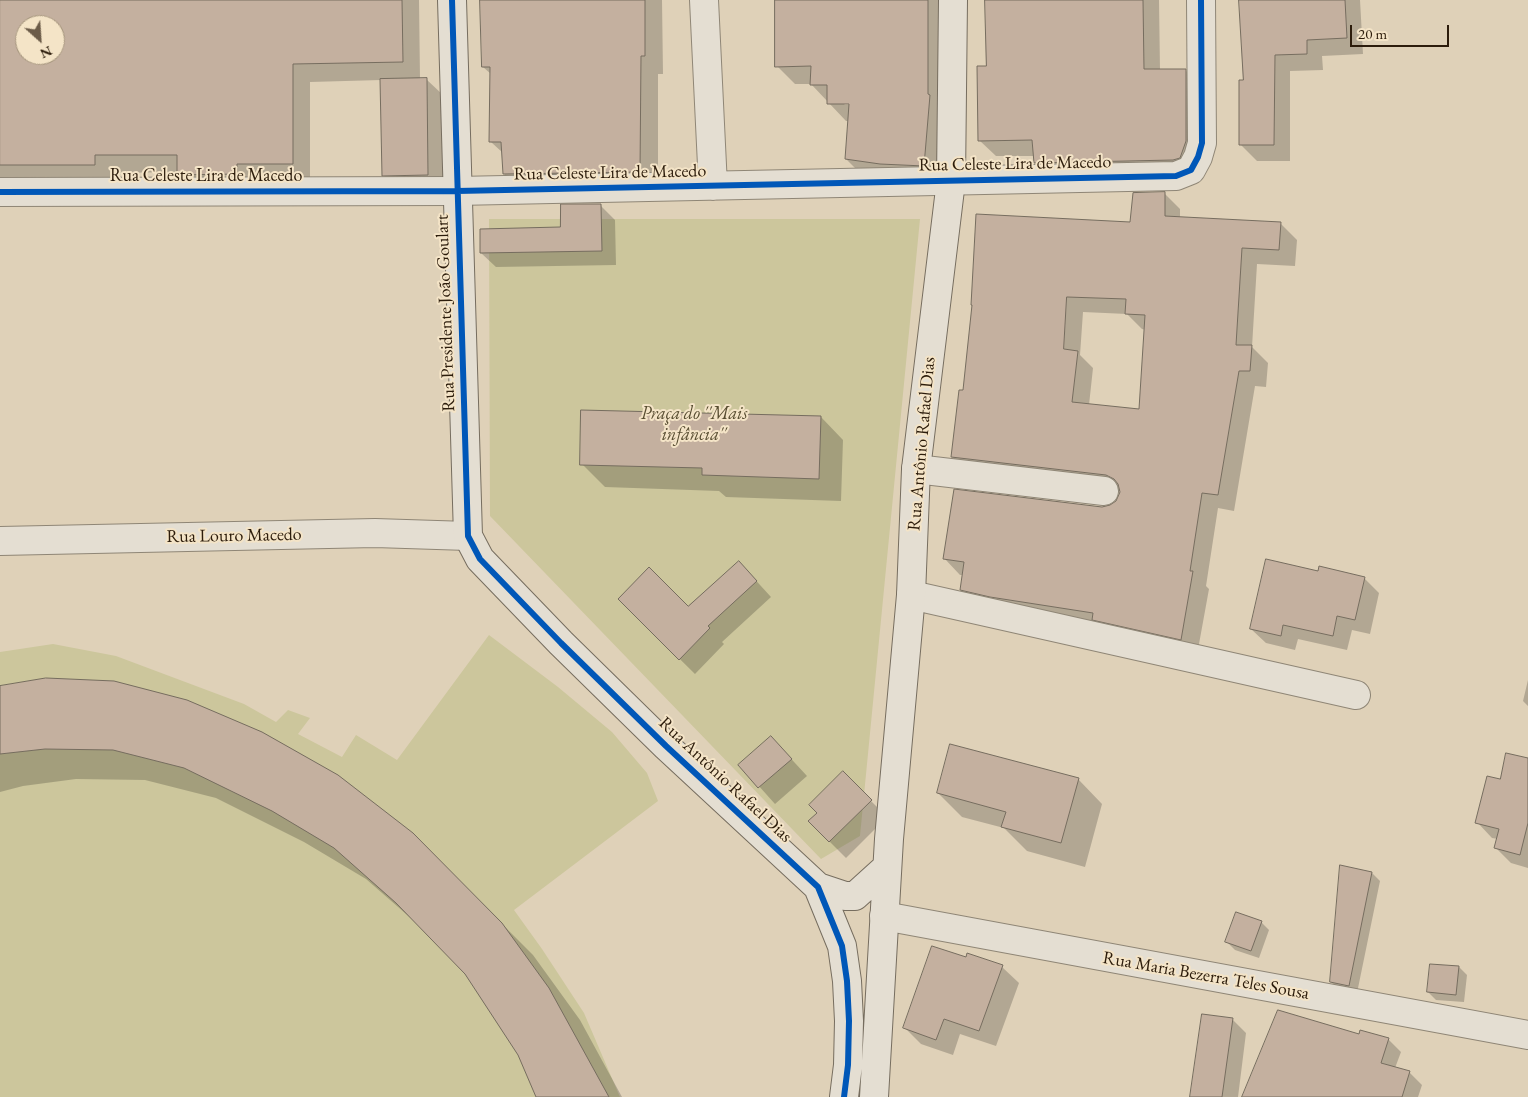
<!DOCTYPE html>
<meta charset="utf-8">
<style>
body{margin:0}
#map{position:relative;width:1528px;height:1097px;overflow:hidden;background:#dfd1b8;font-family:"EB Garamond",serif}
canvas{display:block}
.north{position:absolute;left:15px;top:15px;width:50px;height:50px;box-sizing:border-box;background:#f4e4c7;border:1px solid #a4947c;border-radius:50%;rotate:154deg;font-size:14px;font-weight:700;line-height:20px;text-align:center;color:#2c1c0b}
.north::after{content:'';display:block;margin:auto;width:18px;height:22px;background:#6b5b48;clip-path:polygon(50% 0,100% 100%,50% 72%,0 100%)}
.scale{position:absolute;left:1350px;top:25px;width:99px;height:22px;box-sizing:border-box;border:2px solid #2c1c0b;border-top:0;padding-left:6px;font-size:15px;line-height:18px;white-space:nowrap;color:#2c1c0b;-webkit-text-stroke:4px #f4e4c7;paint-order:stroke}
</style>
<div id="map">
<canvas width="1528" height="1097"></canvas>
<div class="north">N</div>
<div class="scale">20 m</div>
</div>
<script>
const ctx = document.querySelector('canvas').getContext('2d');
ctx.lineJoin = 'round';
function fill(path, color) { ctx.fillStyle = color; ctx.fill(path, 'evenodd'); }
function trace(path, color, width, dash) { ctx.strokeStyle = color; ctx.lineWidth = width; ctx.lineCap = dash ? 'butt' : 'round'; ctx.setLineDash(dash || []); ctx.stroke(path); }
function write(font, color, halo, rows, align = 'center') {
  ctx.font = font + ' "EB Garamond",serif'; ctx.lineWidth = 4; ctx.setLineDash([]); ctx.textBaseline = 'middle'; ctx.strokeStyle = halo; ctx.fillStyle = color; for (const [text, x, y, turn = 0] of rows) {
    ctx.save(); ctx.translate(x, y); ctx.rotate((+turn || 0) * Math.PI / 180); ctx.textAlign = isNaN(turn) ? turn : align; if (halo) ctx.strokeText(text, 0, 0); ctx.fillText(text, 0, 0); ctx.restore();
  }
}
fill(new Path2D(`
 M 489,219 L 920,219 L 860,836 L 821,859 L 490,516 Z
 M 489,635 L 558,687 L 612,732 L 647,773 L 658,801 L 514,910 L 542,949 L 584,1013 L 620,1097 L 0,1097 L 0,652 L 53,644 L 116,656 L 244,704 L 276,722 L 288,710 L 310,718 L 298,734 L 342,757 L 356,735 L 397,760 Z`), '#ccc69c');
fill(new Path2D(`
 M 0,0 L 419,0 L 420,79 L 426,79 L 443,95 L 444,191 L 399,191 L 383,175 L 381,80 L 310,82 L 310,181 L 196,192 L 178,172 L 113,173 L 113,182 L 0,189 ZM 25,25 L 55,25 L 55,55 L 25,55 Z
 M 481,0 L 662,0 L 663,74 L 658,74 L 658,189 L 522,192 L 504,174 L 503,153 L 491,142 L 491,74 L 483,67 Z
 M 776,0 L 938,0 L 946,8 L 942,183 L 864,177 L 846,159 L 849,121 L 846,121 L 811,84 L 795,84 L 777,66 ZM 842,102 L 856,105 L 845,105 Z
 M 996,0 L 1159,0 L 1160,70 L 1185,70 L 1202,86 L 1196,174 L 1051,179 L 1035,163 L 1034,156 L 996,156 L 979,140 L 987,68 Z
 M 1241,0 L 1360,0 L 1363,54 L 1322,56 L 1323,70 L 1290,71 L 1290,161 L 1257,161 L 1240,144 L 1244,82 Z
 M 1164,193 L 1180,209 L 1180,218 L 1281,224 L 1297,240 L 1295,266 L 1257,264 L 1252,347 L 1268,363 L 1266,387 L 1255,386 L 1234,511 L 1218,508 L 1206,586 L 1209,589 L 1197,655 L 977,606 L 961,590 L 963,575 L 960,575 L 944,558 L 1102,508 L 1110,507 L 1117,501 L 1120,491 L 969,473 L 952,457 L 964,392 L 1132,223 ZM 1083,312 L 1127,314 L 1142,329 L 1146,330 L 1140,410 L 1089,405 L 1093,368 L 1080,355 Z
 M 600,205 L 615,220 L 616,265 L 496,267 L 481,253 L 562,228 Z
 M 821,417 L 843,440 L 841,501 L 726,497 L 719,491 L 605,487 L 582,464 Z
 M 739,562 L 771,597 L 722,642 L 724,644 L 695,674 L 619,599 L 687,607 Z
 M 1319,572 L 1364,578 L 1379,593 L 1370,634 L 1352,630 L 1347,650 L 1298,639 L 1295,650 L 1266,643 L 1251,629 Z
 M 1528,680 L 1528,706 L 1523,701 Z
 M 0,687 L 412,834 L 533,955 L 580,1020 L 622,1097 L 538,1097 L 519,1054 L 466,974 L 421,927 L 366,879 L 304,842 L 216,798 L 145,780 L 76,779 L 23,786 L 0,792 Z
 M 771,737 L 807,776 L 775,804 L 740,765 Z
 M 1528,759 L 1528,868 L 1511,863 L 1496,848 L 1498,839 L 1492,838 L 1477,822 L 1501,780 Z
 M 843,773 L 887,817 L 846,858 L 810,822 L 818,813 Z
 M 1078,779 L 1102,804 L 1085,867 L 1027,851 L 1004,828 L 962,817 L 938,793 Z
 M 1342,867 L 1372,873 L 1380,881 L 1357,993 L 1339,990 L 1331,982 Z
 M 1261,922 L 1269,930 L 1259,958 L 1235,950 L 1227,942 Z
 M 967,959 L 1002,967 L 1019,983 L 996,1046 L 960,1034 L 953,1055 L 921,1044 L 904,1027 Z
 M 1459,967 L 1467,975 L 1464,1002 L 1436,1000 L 1428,992 Z
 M 1232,1019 L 1246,1033 L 1238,1097 L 1191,1097 Z
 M 1360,1035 L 1388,1039 L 1401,1052 L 1395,1068 L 1409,1072 L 1422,1085 L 1418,1097 L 1244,1097 Z`), '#0003');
const building = new Path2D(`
 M 0,0 L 402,0 L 403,62 L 293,64 L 293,164 L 237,164 L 237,174 L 177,175 L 177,155 L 95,155 L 95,165 L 0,165 ZM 25,25 L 55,25 L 55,55 L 25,55 Z
 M 480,0 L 645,0 L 645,56 L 641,56 L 640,172 L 503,174 L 501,142 L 489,142 L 490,67 L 482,67 Z
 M 775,0 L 928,0 L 928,94 L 930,95 L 924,166 L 880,164 L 845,159 L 849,104 L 827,104 L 827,85 L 810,85 L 811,66 L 775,67 Z
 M 985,0 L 1143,0 L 1144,69 L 1186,69 L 1186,141 L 1180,158 L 1173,160 L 1034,163 L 1032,140 L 978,141 L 977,66 L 986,66 Z
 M 1239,0 L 1345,0 L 1347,38 L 1307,40 L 1307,54 L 1275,55 L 1274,145 L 1239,145 L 1239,80 L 1243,80 Z
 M 427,78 L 428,175 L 382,176 L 380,79 Z
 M 1165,192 L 1165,216 L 1281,222 L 1279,250 L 1242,248 L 1236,345 L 1252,345 L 1250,371 L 1239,371 L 1218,495 L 1202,493 L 1190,571 L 1193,571 L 1181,640 L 1092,620 L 1093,613 L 990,597 L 960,590 L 964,562 L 943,559 L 954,489 L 1102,507 L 1110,505 L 1116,501 L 1120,492 L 1118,484 L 1114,479 L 1106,475 L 951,457 L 959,390 L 963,390 L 972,305 L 971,305 L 976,214 L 1130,222 L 1133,193 ZM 1067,297 L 1126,299 L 1125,314 L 1145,315 L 1139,409 L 1072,402 L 1078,351 L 1064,349 Z
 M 561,204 L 601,204 L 602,251 L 480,253 L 480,229 L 560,227 Z
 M 581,410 L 821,416 L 819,479 L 702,475 L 702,468 L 580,465 Z
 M 1266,559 L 1318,571 L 1319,566 L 1365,577 L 1355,620 L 1337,616 L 1333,636 L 1283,625 L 1281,636 L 1250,629 Z
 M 739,561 L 757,581 L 708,626 L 710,628 L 679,660 L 618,599 L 649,567 L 688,606 Z
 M 46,678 L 114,681 L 187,700 L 262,732 L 338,775 L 413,833 L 502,923 L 549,988 L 609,1097 L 536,1097 L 518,1055 L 465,974 L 396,903 L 334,848 L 272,811 L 184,768 L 113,750 L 45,749 L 0,754 L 0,686 Z
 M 771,736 L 792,759 L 758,788 L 738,765 Z
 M 950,744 L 1079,778 L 1061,843 L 1001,827 L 1006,812 L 937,793 Z
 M 1506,753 L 1528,758 L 1528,823 L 1520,855 L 1494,848 L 1499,829 L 1475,823 L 1487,776 L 1500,779 Z
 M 843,771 L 872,800 L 829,842 L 808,821 L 817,813 L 809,805 Z
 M 1340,865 L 1372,872 L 1349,986 L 1330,982 Z
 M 1236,912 L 1262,921 L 1251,951 L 1225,942 Z
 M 932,946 L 966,957 L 967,953 L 1003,965 L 979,1031 L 944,1019 L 936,1040 L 903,1028 Z
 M 1430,964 L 1459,966 L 1456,995 L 1427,992 Z
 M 1278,1010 L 1359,1034 L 1360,1030 L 1389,1038 L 1381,1063 L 1410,1071 L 1402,1097 L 1242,1097 Z
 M 1202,1014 L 1233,1018 L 1222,1097 L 1190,1097 Z`);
fill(building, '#c4b09f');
trace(building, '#766d5f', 1);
const street = new Path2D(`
 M 704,0 L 713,186
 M 0,192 L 457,191 L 1176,176 L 1191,170 L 1198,157 L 1202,143 L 1201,0
 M 916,469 L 1104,491
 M 0,541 L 375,533 L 468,536
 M 911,595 L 1356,695
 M 884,916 L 1528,1035`);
const secondary = new Path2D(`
 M 452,0 L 468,536 L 480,559 L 561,643 L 666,746 L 818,887 L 842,946 L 847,981 L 849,1021 L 848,1065 L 844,1097
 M 818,887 L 845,896 L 855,896 L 887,867
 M 874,1097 L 889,839 L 911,595 L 916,469 L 951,181 L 953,0`);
trace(street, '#8f8676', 30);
trace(secondary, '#766d5f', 30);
trace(street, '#e4ded2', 28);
trace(secondary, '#e4ded2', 28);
trace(new Path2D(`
 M 452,0 L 468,536 L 480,559 L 561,643 L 666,746 L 818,887 L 842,946 L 847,981 L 849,1021 L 848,1065 L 844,1097
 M 0,192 L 457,191 L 1176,176 L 1191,170 L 1198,157 L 1202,143 L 1201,0`), '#0057b8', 6);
write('18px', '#2c1c0b', '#f4e4c7', [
 ["Rua Celeste Lira de Macedo",1015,164,-1],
 ["Rua Celeste Lira de Macedo",610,173,-1],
 ["Rua Celeste Lira de Macedo",206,176],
 ["Rua Presidente João Goulart",446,313,-92],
 ["Rua Antônio Rafael Dias",922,444,-85],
 ["Rua Louro Macedo",234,536,-1],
 ["Rua Antônio Rafael Dias",725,780,43],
 ["Rua Maria Bezerra Teles Sousa",1206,976,10]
]);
write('italic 18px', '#574c30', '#f4e4c7', [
 ["Praça do ''Mais",694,414],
 ["infância''",694,435]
]);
</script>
